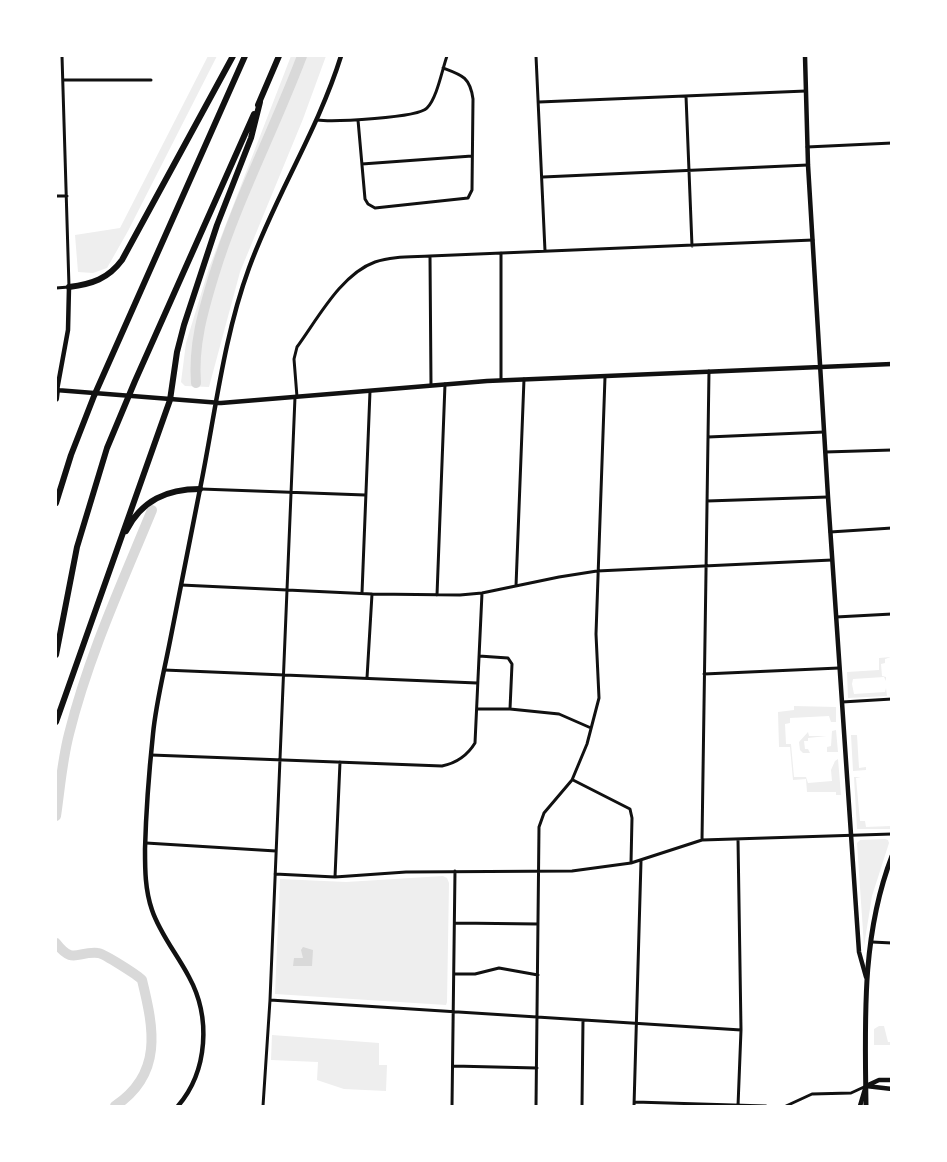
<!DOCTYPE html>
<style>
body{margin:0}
#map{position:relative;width:947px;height:1162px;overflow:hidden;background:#fff;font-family:Jost,sans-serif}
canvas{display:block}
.frame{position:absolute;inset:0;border:57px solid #fff;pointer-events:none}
</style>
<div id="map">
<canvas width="947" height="1162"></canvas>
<div class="frame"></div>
</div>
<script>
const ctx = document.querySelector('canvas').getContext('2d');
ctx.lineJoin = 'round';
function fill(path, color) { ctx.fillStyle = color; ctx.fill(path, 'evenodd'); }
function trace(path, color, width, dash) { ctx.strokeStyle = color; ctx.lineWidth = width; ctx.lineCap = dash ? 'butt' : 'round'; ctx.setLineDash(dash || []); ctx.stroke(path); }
fill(new Path2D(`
 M 208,56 L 217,56 L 128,231 L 107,268 L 93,273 L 78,272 L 75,235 L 120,228 Z
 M 291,56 L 326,56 L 303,119 L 240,272 L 209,387 L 185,386 L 181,382 L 186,343 L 209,268 Z
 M 891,657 L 885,659 L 885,663 L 881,664 L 882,676 L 886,677 L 886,681 L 884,677 L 853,679 L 852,684 L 854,694 L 885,692 L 886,688 L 887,696 L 848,698 L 847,672 L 879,670 L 879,658 Z
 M 794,706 L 836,707 L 836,722 L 831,722 L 829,716 L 790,718 L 790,723 L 785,724 L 786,744 L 791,744 L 794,777 L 806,777 L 808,783 L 832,781 L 831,770 L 835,761 L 838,759 L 841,795 L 836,795 L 836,792 L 807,792 L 806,779 L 793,780 L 790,747 L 779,747 L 778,712 L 794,710 Z
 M 836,730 L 838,752 L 827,752 L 827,747 L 831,746 L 832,731 Z
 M 808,732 L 809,736 L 827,736 L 808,738 L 808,741 L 804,741 L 805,749 L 808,749 L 810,753 L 803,753 L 800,750 L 799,742 Z
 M 851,735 L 857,735 L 859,768 L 866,767 L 866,770 L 853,771 Z
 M 854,777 L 861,777 L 856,778 L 860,821 L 865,821 L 866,827 L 891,826 L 891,824 L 891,829 L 857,829 Z
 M 885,839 L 888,840 L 889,843 L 872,896 L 864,946 L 857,843 L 860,840 Z
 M 443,876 L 447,878 L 449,883 L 447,1002 L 446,1005 L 275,994 L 280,879 L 346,882 Z
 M 879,1026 L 884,1026 L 888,1042 L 891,1042 L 891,1045 L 874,1045 L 874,1029 Z
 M 272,1035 L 379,1043 L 379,1065 L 387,1065 L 386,1091 L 344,1089 L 317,1080 L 318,1062 L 271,1060 Z`), '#eee');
fill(new Path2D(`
 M 303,947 L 313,950 L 312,966 L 293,966 L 294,958 L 303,958 L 301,950 Z`), '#d9d9d9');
trace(new Path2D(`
 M 196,383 C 193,345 203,311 214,275 C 237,200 274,130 302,56
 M 56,816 C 60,789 62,761 69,734 C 88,657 122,583 152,510
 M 56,943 C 73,965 77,951 98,953 C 103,953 139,976 142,980 C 154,1029 163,1074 115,1106`), '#d9d9d9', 10);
trace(new Path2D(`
 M 536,56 L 545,251
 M 63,80 L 151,80
 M 686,96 L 692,246
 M 539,102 L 806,91
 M 317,120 C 333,122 418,118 427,108 C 437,98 442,70 447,56
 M 358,120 L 365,199 L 368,204 L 375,208 L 468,198 L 472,190 L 473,99 C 470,77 462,75 443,68
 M 807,147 L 892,143
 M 362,164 L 472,156
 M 543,177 L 808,165
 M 56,196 L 67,196
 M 430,256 L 431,385
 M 56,288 L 69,287 L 62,56
 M 501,380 L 501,253
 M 297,397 L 294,359 L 297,347 C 317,320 341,274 375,262 C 392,256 412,257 430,256 L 813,240
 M 708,437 L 824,432
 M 825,452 L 892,450
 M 201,489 L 365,495
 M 707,501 L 828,497
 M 830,532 L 892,528
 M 181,585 L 372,594 L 460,595 L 482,593 L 559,577 L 597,571 L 832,560
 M 516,586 L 524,379
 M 362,593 L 370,391
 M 437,595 L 445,384
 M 836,617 L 892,614
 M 479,656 L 508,658 L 512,664 L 510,709
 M 164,670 L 477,683
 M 704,674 L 839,668
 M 367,678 L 372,594
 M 842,702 L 892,699
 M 477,709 L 510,709 L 559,714 L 591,728
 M 151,755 L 442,766 C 457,763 467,756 475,743 L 482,593
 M 573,780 L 630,809 L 632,818 L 631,863
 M 738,839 L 741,1030 L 738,1106
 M 702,840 L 709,371
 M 146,843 L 276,851
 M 275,874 L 335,877 L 406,872 L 572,871 L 631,863 L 702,840 L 892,834
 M 335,877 L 340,762
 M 455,923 L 538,924
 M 872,942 L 892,943
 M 454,974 L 475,974 L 499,968 L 538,975
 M 270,1000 L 741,1030
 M 453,1066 L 537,1068
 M 635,1102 L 766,1106
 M 263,1106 L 270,1000 L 295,397
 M 452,1106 L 455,871
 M 536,1106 L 539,827 L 544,813 L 572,780 L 587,744 L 599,698 L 596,634 L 605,377
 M 582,1106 L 583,1020
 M 634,1106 L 641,861
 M 786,1106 L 812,1094 L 851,1093 L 864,1087`), '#111', 3);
trace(new Path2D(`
 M 805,56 L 808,165 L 828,497 L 859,952 L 866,977
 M 56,390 L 221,403 L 487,381 L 892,364
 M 57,390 L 68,330 L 69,287
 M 866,1086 L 879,1080 L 892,1080
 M 866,1086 L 892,1089
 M 178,1106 C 208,1071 211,1017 189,977 C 177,954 160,934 152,910 C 145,890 145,869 145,849 C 146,811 149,772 153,734 C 156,703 164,672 170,641 C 180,591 190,540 200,489 C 215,416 223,339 249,268 C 275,196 318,130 341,56
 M 860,1106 L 865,1089`), '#111', 4.5);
trace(new Path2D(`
 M 866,1106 C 865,1022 861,936 892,856`), '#111', 5);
trace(new Path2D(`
 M 258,105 L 279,56
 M 69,287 C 92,284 108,279 122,260 L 233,56
 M 56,399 L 57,390
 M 56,503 L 71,455 L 94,396 L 245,56
 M 126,531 C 142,500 167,489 200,489
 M 56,655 L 77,547 L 107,448 L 135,381 L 254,114
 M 56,722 L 170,400 L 177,352 L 184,325 L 217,225 L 251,138 L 260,102`), '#111', 6);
</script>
